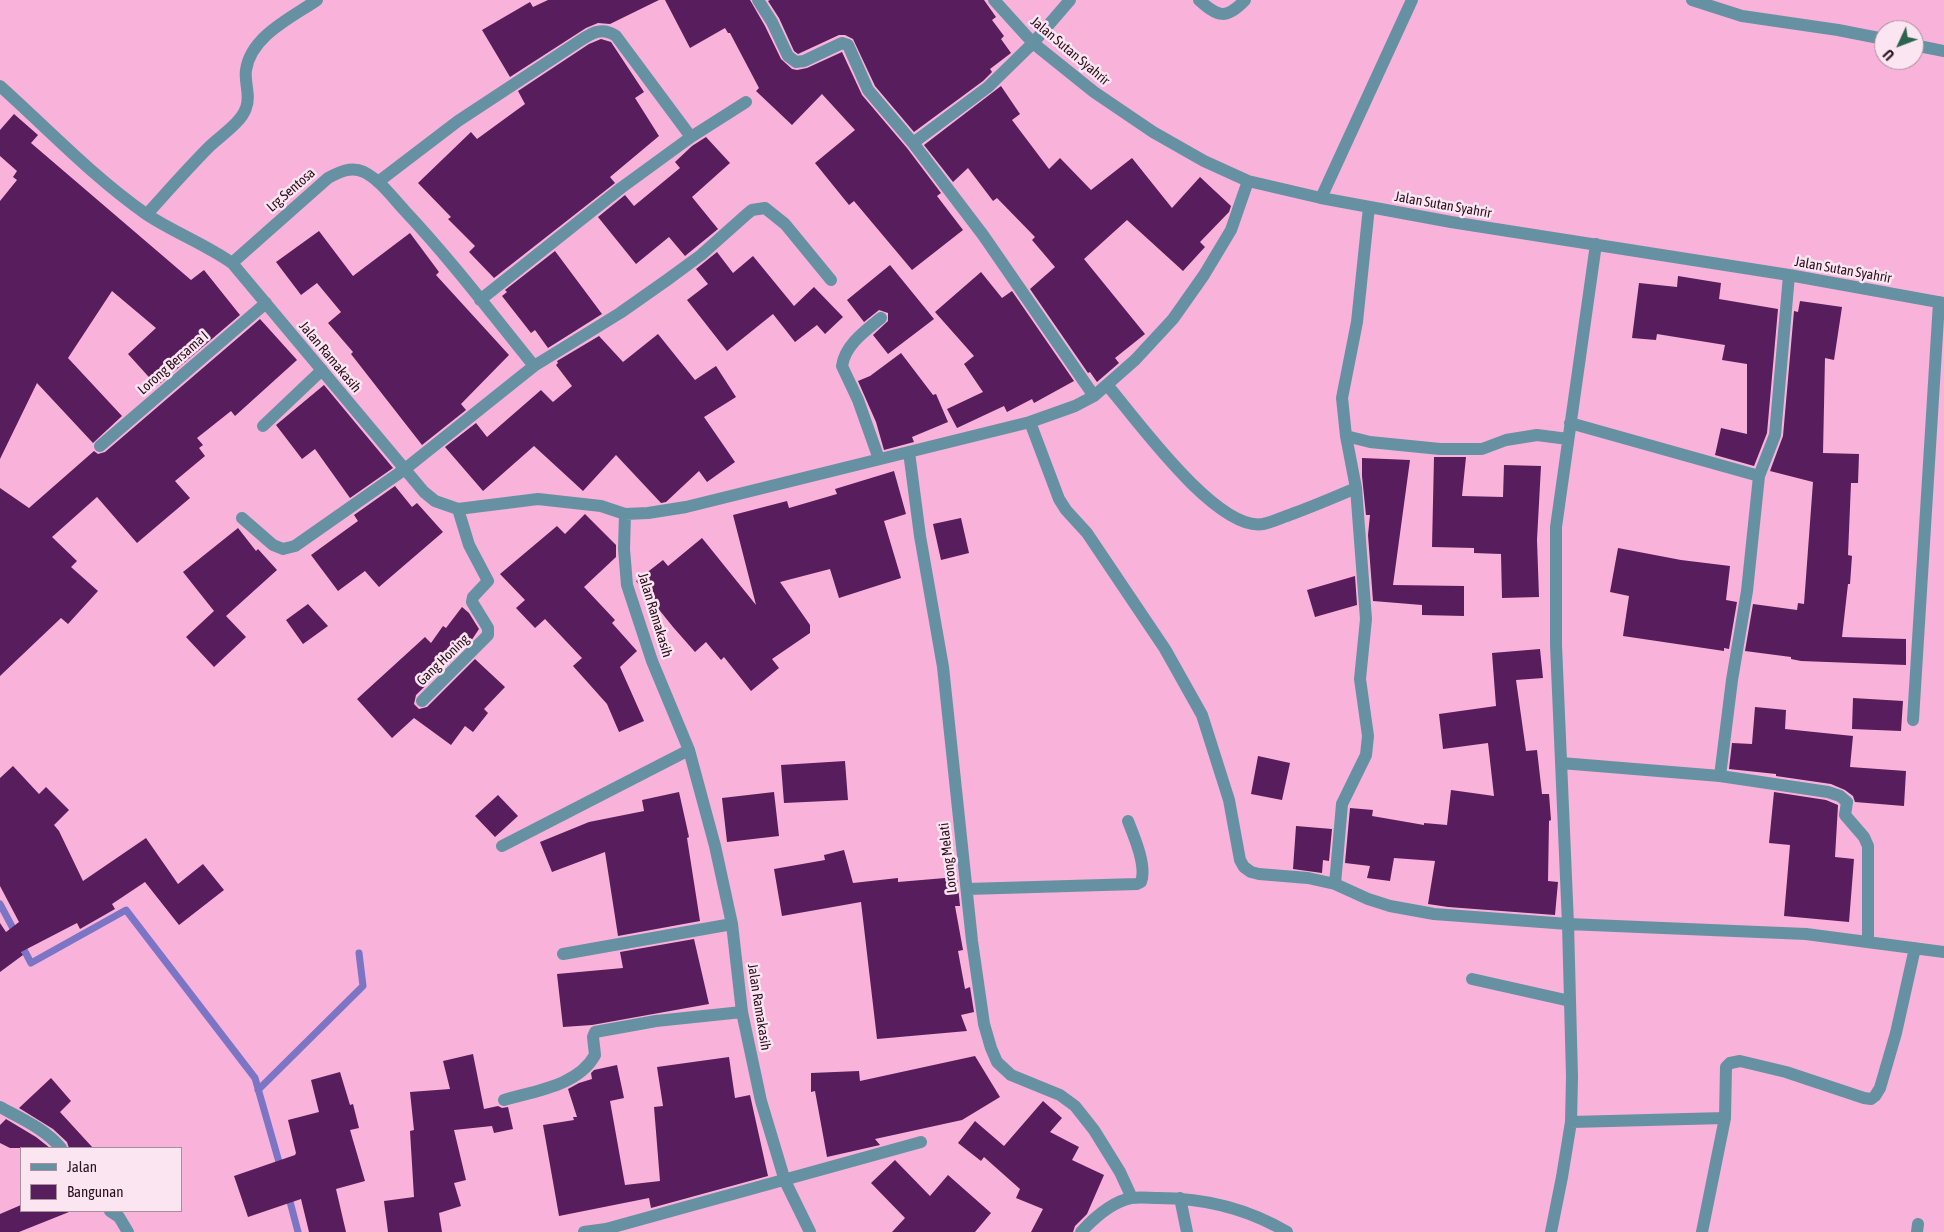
<!DOCTYPE html>
<style>
body{margin:0}
#map{position:relative;width:1944px;height:1232px;overflow:hidden;background:#f9b2d9;font-family:"Asap Condensed",sans-serif}
canvas{display:block}
.legend{position:absolute;left:20px;top:1147px;width:162px;height:65px;box-sizing:border-box;background:#fbe5f0;border:1px solid #a7909c;margin:0;padding:6px 9px;list-style:none;font-size:15px;color:#2a101f}
.legend li{display:flex;align-items:center;gap:10px;height:25px}
.legend b{width:25px;border:1px solid #a7909c}
.north{position:absolute;left:1874px;top:20px;width:50px;height:50px;box-sizing:border-box;background:#fbe5f0;border:1px solid #a7909c;border-radius:50%;rotate:227deg;font-size:14px;font-weight:700;line-height:20px;text-align:center;color:#2a101f}
.north::after{content:'';display:block;margin:auto;width:18px;height:22px;background:#2a644e;clip-path:polygon(50% 0,100% 100%,50% 72%,0 100%)}
</style>
<div id="map">
<canvas width="1944" height="1232"></canvas>
<ul class="legend">
<li><b style="height:6px;background:#6691a3"></b>Jalan</li>
<li><b style="height:14px;background:#581d5c"></b>Bangunan</li>
</ul>
<div class="north">U</div>
</div>
<script>
const ctx = document.querySelector('canvas').getContext('2d');
ctx.lineJoin = 'round';
function trace(path, color, width, dash) { ctx.strokeStyle = color; ctx.lineWidth = width; ctx.lineCap = dash ? 'butt' : 'round'; ctx.setLineDash(dash || []); ctx.stroke(path); }
function fill(path, color) { ctx.fillStyle = color; ctx.fill(path, 'evenodd'); }
function write(font, color, halo, rows, align = 'center') {
  ctx.font = font + ' "Asap Condensed",sans-serif'; ctx.lineWidth = 5; ctx.setLineDash([]); ctx.textBaseline = 'middle'; ctx.strokeStyle = halo; ctx.fillStyle = color; for (const [text, x, y, turn = 0] of rows) {
    ctx.save(); ctx.translate(x, y); ctx.rotate((+turn || 0) * Math.PI / 180); ctx.textAlign = isNaN(turn) ? turn : align; if (halo) ctx.strokeText(text, 0, 0); ctx.fillText(text, 0, 0); ctx.restore();
  }
}
trace(new Path2D(`
 M 0,904 L 16,934
 M 21,944 L 31,963 L 126,910 L 255,1078 L 281,1169
 M 258,1090 L 363,986 L 359,953
 M 288,1194 L 298,1232`), '#7c75c6', 7);
fill(new Path2D(`
 M 548,0 L 659,0 L 610,24 L 598,23 L 586,28 L 510,77 L 482,30 L 530,2 L 533,7 Z
 M 665,0 L 750,0 L 765,26 L 781,59 L 792,69 L 797,70 L 807,68 L 842,52 L 862,95 L 907,148 L 941,193 L 937,196 L 963,230 L 912,270 L 854,201 L 849,205 L 815,163 L 855,130 L 822,94 L 792,125 L 756,91 L 759,88 L 730,33 L 728,33 L 725,28 L 690,48 Z
 M 770,0 L 984,0 L 996,17 L 992,20 L 1004,36 L 1001,39 L 1011,53 L 990,69 L 992,72 L 983,81 L 914,132 L 875,86 L 853,39 L 845,35 L 839,35 L 798,54 L 794,51 L 779,18 L 768,1 Z
 M 601,39 L 611,42 L 644,92 L 635,98 L 659,136 L 610,177 L 615,183 L 494,278 L 469,252 L 475,246 L 448,219 L 451,217 L 418,183 L 471,132 L 477,139 L 525,104 L 518,91 L 589,44 Z
 M 1001,86 L 1020,114 L 1012,120 L 1049,169 L 1060,158 L 1091,190 L 1132,158 L 1172,208 L 1200,177 L 1231,206 L 1229,212 L 1200,242 L 1205,247 L 1183,271 L 1127,220 L 1084,259 L 1145,334 L 1115,358 L 1119,363 L 1097,382 L 1090,372 L 1088,373 L 1030,289 L 1055,267 L 1032,240 L 1035,237 L 997,198 L 993,201 L 968,168 L 953,182 L 924,145 Z
 M 14,114 L 38,135 L 31,143 L 191,280 L 204,270 L 240,315 L 157,386 L 128,354 L 156,328 L 112,291 L 68,358 L 122,416 L 93,443 L 37,383 L 0,459 L 0,201 L 17,180 L 13,177 L 17,171 L 0,156 L 0,130 Z
 M 706,137 L 730,163 L 692,197 L 718,229 L 685,256 L 669,237 L 636,264 L 598,217 L 625,195 L 634,206 L 680,168 L 675,162 L 692,146 Z
 M 319,231 L 353,276 L 410,233 L 439,272 L 436,275 L 509,355 L 461,404 L 466,410 L 422,445 L 351,354 L 353,352 L 328,323 L 341,312 L 317,283 L 301,295 L 276,262 Z
 M 555,251 L 602,314 L 548,348 L 535,330 L 531,333 L 502,296 L 507,292 L 505,290 Z
 M 717,252 L 733,273 L 753,256 L 794,306 L 814,287 L 843,317 L 825,334 L 817,325 L 795,342 L 773,314 L 727,351 L 687,300 L 708,284 L 696,269 Z
 M 890,265 L 934,319 L 888,354 L 873,335 L 888,321 L 888,313 L 879,310 L 864,322 L 847,300 Z
 M 981,272 L 1002,298 L 1012,291 L 1074,381 L 1034,403 L 1032,399 L 1007,412 L 1004,406 L 957,428 L 947,409 L 983,392 L 964,364 L 974,356 L 935,312 Z
 M 1678,276 L 1721,283 L 1719,299 L 1778,309 L 1767,433 L 1754,466 L 1715,455 L 1721,428 L 1747,434 L 1747,364 L 1722,360 L 1725,345 L 1657,334 L 1656,340 L 1632,338 L 1639,283 L 1677,287 Z
 M 1800,301 L 1842,307 L 1834,360 L 1825,358 L 1823,453 L 1859,454 L 1858,483 L 1851,483 L 1848,555 L 1852,556 L 1850,584 L 1848,584 L 1842,637 L 1906,639 L 1906,665 L 1801,661 L 1791,659 L 1791,657 L 1745,651 L 1753,604 L 1797,610 L 1798,603 L 1804,604 L 1813,482 L 1770,471 L 1783,436 L 1794,311 L 1798,312 Z
 M 260,319 L 297,360 L 235,416 L 231,411 L 197,438 L 203,445 L 199,448 L 205,456 L 175,481 L 190,498 L 137,543 L 97,497 L 52,537 L 77,561 L 71,567 L 98,591 L 68,624 L 61,618 L 0,676 L 0,488 L 29,508 L 94,451 L 98,454 L 105,452 Z
 M 658,334 L 695,380 L 716,366 L 736,397 L 704,417 L 735,462 L 707,482 L 699,471 L 666,502 L 661,503 L 616,455 L 583,491 L 534,446 L 483,491 L 445,447 L 476,423 L 487,437 L 541,390 L 553,402 L 572,386 L 556,365 L 558,363 L 557,361 L 599,336 L 623,362 Z
 M 901,353 L 933,395 L 936,394 L 948,422 L 912,437 L 914,442 L 884,450 L 876,422 L 858,381 L 870,376 Z
 M 324,385 L 393,468 L 350,498 L 315,449 L 302,459 L 276,425 Z
 M 1434,457 L 1466,457 L 1462,496 L 1503,497 L 1504,465 L 1541,466 L 1537,540 L 1539,597 L 1502,598 L 1501,554 L 1474,553 L 1474,548 L 1432,547 Z
 M 1362,458 L 1410,460 L 1393,585 L 1464,586 L 1464,616 L 1422,615 L 1422,605 L 1373,601 L 1368,535 L 1370,515 L 1366,515 L 1362,476 Z
 M 894,471 L 906,514 L 884,521 L 901,578 L 839,598 L 830,569 L 780,582 L 810,625 L 810,633 L 772,659 L 779,668 L 751,691 L 724,657 L 721,660 L 706,642 L 695,652 L 673,627 L 636,581 L 663,560 L 668,566 L 702,538 L 756,605 L 733,515 L 787,501 L 789,508 L 837,494 L 835,489 Z
 M 395,486 L 412,507 L 417,503 L 443,532 L 379,587 L 365,571 L 338,591 L 311,555 L 358,521 L 354,515 Z
 M 585,514 L 616,545 L 616,557 L 584,587 L 615,620 L 612,623 L 637,651 L 620,667 L 644,721 L 619,732 L 607,704 L 573,666 L 582,658 L 545,619 L 535,628 L 516,608 L 525,600 L 500,574 L 557,526 L 565,534 Z
 M 961,518 L 969,553 L 941,560 L 933,524 Z
 M 238,528 L 256,551 L 258,549 L 277,570 L 226,616 L 246,637 L 214,667 L 186,637 L 214,611 L 183,572 Z
 M 1618,548 L 1681,560 L 1730,566 L 1726,600 L 1737,602 L 1729,649 L 1724,648 L 1724,651 L 1623,636 L 1629,596 L 1610,592 Z
 M 1355,576 L 1357,605 L 1315,617 L 1307,590 Z
 M 308,604 L 328,626 L 303,644 L 286,620 Z
 M 462,607 L 469,613 L 479,629 L 471,641 L 416,695 L 414,704 L 419,709 L 427,707 L 475,659 L 505,687 L 484,709 L 488,713 L 473,732 L 465,726 L 451,745 L 414,718 L 392,738 L 357,699 L 425,637 L 431,643 L 443,626 L 446,628 Z
 M 1540,649 L 1543,678 L 1516,680 L 1526,751 L 1537,750 L 1542,794 L 1549,794 L 1551,820 L 1549,821 L 1548,881 L 1558,882 L 1555,915 L 1448,907 L 1428,904 L 1435,861 L 1394,858 L 1390,881 L 1367,878 L 1370,866 L 1345,863 L 1350,808 L 1373,810 L 1372,816 L 1424,825 L 1424,823 L 1447,825 L 1451,790 L 1494,796 L 1488,743 L 1443,749 L 1439,714 L 1496,706 L 1492,653 Z
 M 1853,698 L 1903,701 L 1901,731 L 1852,729 Z
 M 1755,707 L 1786,710 L 1785,729 L 1853,736 L 1850,767 L 1906,771 L 1904,806 L 1855,802 L 1853,796 L 1845,790 L 1831,784 L 1776,776 L 1776,774 L 1729,769 L 1732,743 L 1752,744 Z
 M 1258,756 L 1290,763 L 1282,800 L 1251,794 Z
 M 845,761 L 848,800 L 784,803 L 781,765 Z
 M 13,766 L 39,794 L 46,787 L 69,810 L 54,825 L 59,831 L 83,881 L 146,838 L 178,884 L 203,864 L 224,890 L 179,925 L 145,882 L 112,904 L 115,909 L 80,929 L 77,923 L 21,952 L 23,955 L 0,972 L 0,923 L 6,932 L 19,922 L 0,886 L 0,778 Z
 M 679,792 L 689,837 L 687,838 L 700,921 L 618,936 L 605,852 L 552,872 L 540,842 L 589,822 L 644,811 L 642,800 Z
 M 774,792 L 779,836 L 727,842 L 722,798 Z
 M 1774,792 L 1826,800 L 1838,805 L 1835,857 L 1854,859 L 1849,922 L 1784,916 L 1790,845 L 1769,843 Z
 M 498,795 L 518,816 L 495,837 L 475,816 Z
 M 1296,826 L 1332,829 L 1329,861 L 1323,860 L 1322,873 L 1293,869 Z
 M 844,850 L 853,883 L 898,878 L 898,882 L 957,877 L 960,906 L 955,906 L 963,950 L 958,951 L 965,989 L 970,987 L 974,1012 L 961,1015 L 967,1031 L 877,1039 L 861,902 L 782,916 L 774,869 L 825,860 L 824,855 Z
 M 694,939 L 709,1004 L 592,1025 L 563,1027 L 557,974 L 623,968 L 620,952 Z
 M 473,1054 L 484,1109 L 498,1106 L 502,1108 L 508,1107 L 513,1129 L 494,1133 L 492,1126 L 454,1130 L 466,1180 L 454,1183 L 461,1206 L 439,1213 L 442,1232 L 388,1232 L 384,1201 L 414,1197 L 410,1131 L 414,1130 L 410,1092 L 450,1089 L 443,1061 Z
 M 975,1056 L 1000,1097 L 962,1120 L 875,1139 L 880,1145 L 827,1157 L 815,1091 L 811,1092 L 811,1073 L 859,1071 L 860,1081 Z
 M 729,1057 L 735,1098 L 750,1095 L 768,1176 L 651,1208 L 649,1198 L 559,1216 L 543,1125 L 574,1120 L 573,1117 L 577,1117 L 568,1089 L 579,1083 L 592,1079 L 591,1073 L 594,1070 L 617,1065 L 624,1098 L 610,1101 L 625,1185 L 660,1181 L 654,1107 L 663,1106 L 657,1067 Z
 M 340,1072 L 350,1105 L 353,1104 L 359,1128 L 350,1130 L 365,1181 L 336,1189 L 346,1232 L 309,1232 L 301,1199 L 248,1217 L 234,1176 L 295,1155 L 296,1153 L 288,1120 L 319,1112 L 311,1080 Z
 M 51,1078 L 71,1101 L 60,1112 L 93,1148 L 69,1148 L 67,1142 L 53,1129 L 19,1108 Z
 M 1043,1101 L 1062,1118 L 1050,1132 L 1079,1147 L 1072,1160 L 1104,1175 L 1087,1214 L 1075,1226 L 1073,1232 L 1031,1232 L 1043,1209 L 1016,1198 L 1020,1189 L 984,1157 L 981,1161 L 958,1143 L 975,1121 L 1004,1146 Z
 M 6,1119 L 36,1137 L 50,1148 L 10,1148 L 0,1143 L 0,1125 Z
 M 895,1160 L 930,1196 L 948,1175 L 991,1213 L 975,1232 L 892,1232 L 905,1218 L 871,1183 Z
 M 21,1205 L 21,1211 L 69,1212 L 19,1232 L 0,1232 L 0,1214 Z`), '#581d5c');
trace(new Path2D(`
 M 758,0 L 772,22 L 788,56 L 796,62 L 804,61 L 842,43 L 848,45 L 868,90 L 913,143 L 983,235 L 1094,396
 M 994,0 L 1033,43 L 1094,92 L 1153,132 L 1204,161 L 1248,181 L 1321,198 L 1451,222 L 1789,275 L 1944,303
 M 1199,0 C 1218,17 1226,20 1245,0
 M 1692,0 L 1742,16 L 1838,30 L 1884,39
 M 1914,45 L 1944,51
 M 0,86 C 48,129 93,177 146,214 C 173,232 205,244 232,263 L 424,492 L 435,501 L 458,509 L 538,499 L 601,506 L 625,514 L 648,513 L 686,507 L 1030,422 L 1075,406 L 1094,396 L 1135,360 L 1173,319 L 1204,275 L 1231,230 L 1248,181
 M 913,143 L 988,87 L 1033,43 L 1070,0
 M 378,182 L 458,121 L 575,44 C 589,35 600,25 616,36 L 691,137
 M 1321,198 L 1412,0
 M 147,214 C 167,192 188,168 209,147 C 220,136 241,123 246,108 C 251,96 244,82 246,70 C 251,36 291,18 317,0
 M 232,263 L 328,178 C 339,172 351,166 364,172 C 380,180 393,198 405,211 C 451,260 492,314 534,366
 M 480,300 L 621,188 L 691,137 L 746,102
 M 1108,386 C 1136,419 1217,532 1263,524 C 1273,522 1283,517 1292,514 C 1314,506 1335,497 1356,488
 M 1030,422 L 1059,499 L 1066,510 L 1087,533 L 1165,649 L 1202,715 L 1229,800 L 1240,860 L 1244,867 L 1251,872 L 1259,874 L 1308,878 L 1335,884 L 1368,899 L 1390,906 L 1434,914 L 1568,924 L 1806,934 L 1944,952
 M 1570,423 L 1759,476
 M 263,426 L 322,370
 M 1346,436 L 1370,442 L 1440,449 L 1482,449 L 1506,440 L 1537,435 L 1568,439
 M 100,446 L 266,303
 M 909,452 L 920,536 L 943,667 L 972,941 L 984,1024 L 991,1048 L 997,1062 L 1011,1075 L 1060,1095 L 1075,1106 L 1094,1130 L 1120,1172 L 1132,1198
 M 879,459 L 858,400 L 842,366 C 845,345 865,331 881,318
 M 625,514 L 624,549 L 627,585 L 652,661 L 689,750 L 715,846 L 732,924 L 742,1012 L 761,1101 L 785,1181 L 810,1232
 M 242,518 L 273,545 L 283,549 L 295,546 L 405,469 L 534,366 L 620,313 L 667,280 L 701,255 L 747,214 L 752,210 L 765,208 L 785,224 L 831,280
 M 422,701 L 488,635 L 488,628 L 472,602 L 473,597 L 488,581 L 469,545 L 458,509
 M 1913,720 L 1939,302
 M 1561,763 L 1720,776 L 1828,792 L 1840,796 L 1847,802 L 1845,815 L 1864,837 L 1868,846 L 1868,942
 M 1720,776 L 1732,680 L 1747,591 L 1759,476 L 1775,435 L 1789,275
 M 502,846 L 689,750
 M 1335,884 L 1342,804 L 1366,755 L 1368,736 L 1360,679 L 1366,619 L 1356,488 L 1346,436 L 1342,398 L 1357,322 L 1369,207
 M 967,889 L 1137,884 L 1141,882 C 1147,866 1134,836 1128,821
 M 563,954 L 732,924
 M 1472,979 L 1570,1001
 M 504,1100 C 534,1091 578,1086 595,1055 L 593,1037 L 595,1032 L 656,1021 L 742,1012
 M 0,1107 C 22,1119 45,1129 61,1148
 M 1571,1122 L 1725,1118
 M 1180,1198 L 1187,1232
 M 110,1211 L 119,1217 L 128,1232
 M 584,1232 L 606,1229 L 921,1142
 M 1081,1232 C 1094,1218 1111,1202 1131,1198 C 1140,1197 1150,1198 1158,1198 C 1205,1198 1248,1209 1287,1232
 M 1551,1232 L 1562,1177 L 1571,1122 L 1572,1077 L 1568,924 L 1556,645 L 1556,527 L 1596,244
 M 1702,1232 L 1725,1118 L 1726,1067 L 1730,1063 L 1740,1061 L 1786,1072 L 1864,1098 L 1871,1099 L 1875,1096 L 1880,1088 L 1896,1033 L 1915,948
 M 1917,1232 L 1918,1224`), '#6691a3', 12);
write('14px', '#2a101f', '#fbe5f0', [
 ["Jalan Sutan Syahrir",1070,51,40],
 ["Lrg.Sentosa",291,190,-41],
 ["Jalan Sutan Syahrir",1443,205,10],
 ["Jalan Sutan Syahrir",1843,270,10],
 ["Jalan Ramakasih",330,357,50],
 ["Lorong Bersama I",173,363,-41],
 ["Jalan Ramakasih",655,615,73],
 ["Gang Honing",443,660,-44],
 ["Lorong Melati",948,858,-97],
 ["Jalan Ramakasih",759,1007,81]
]);
</script>
